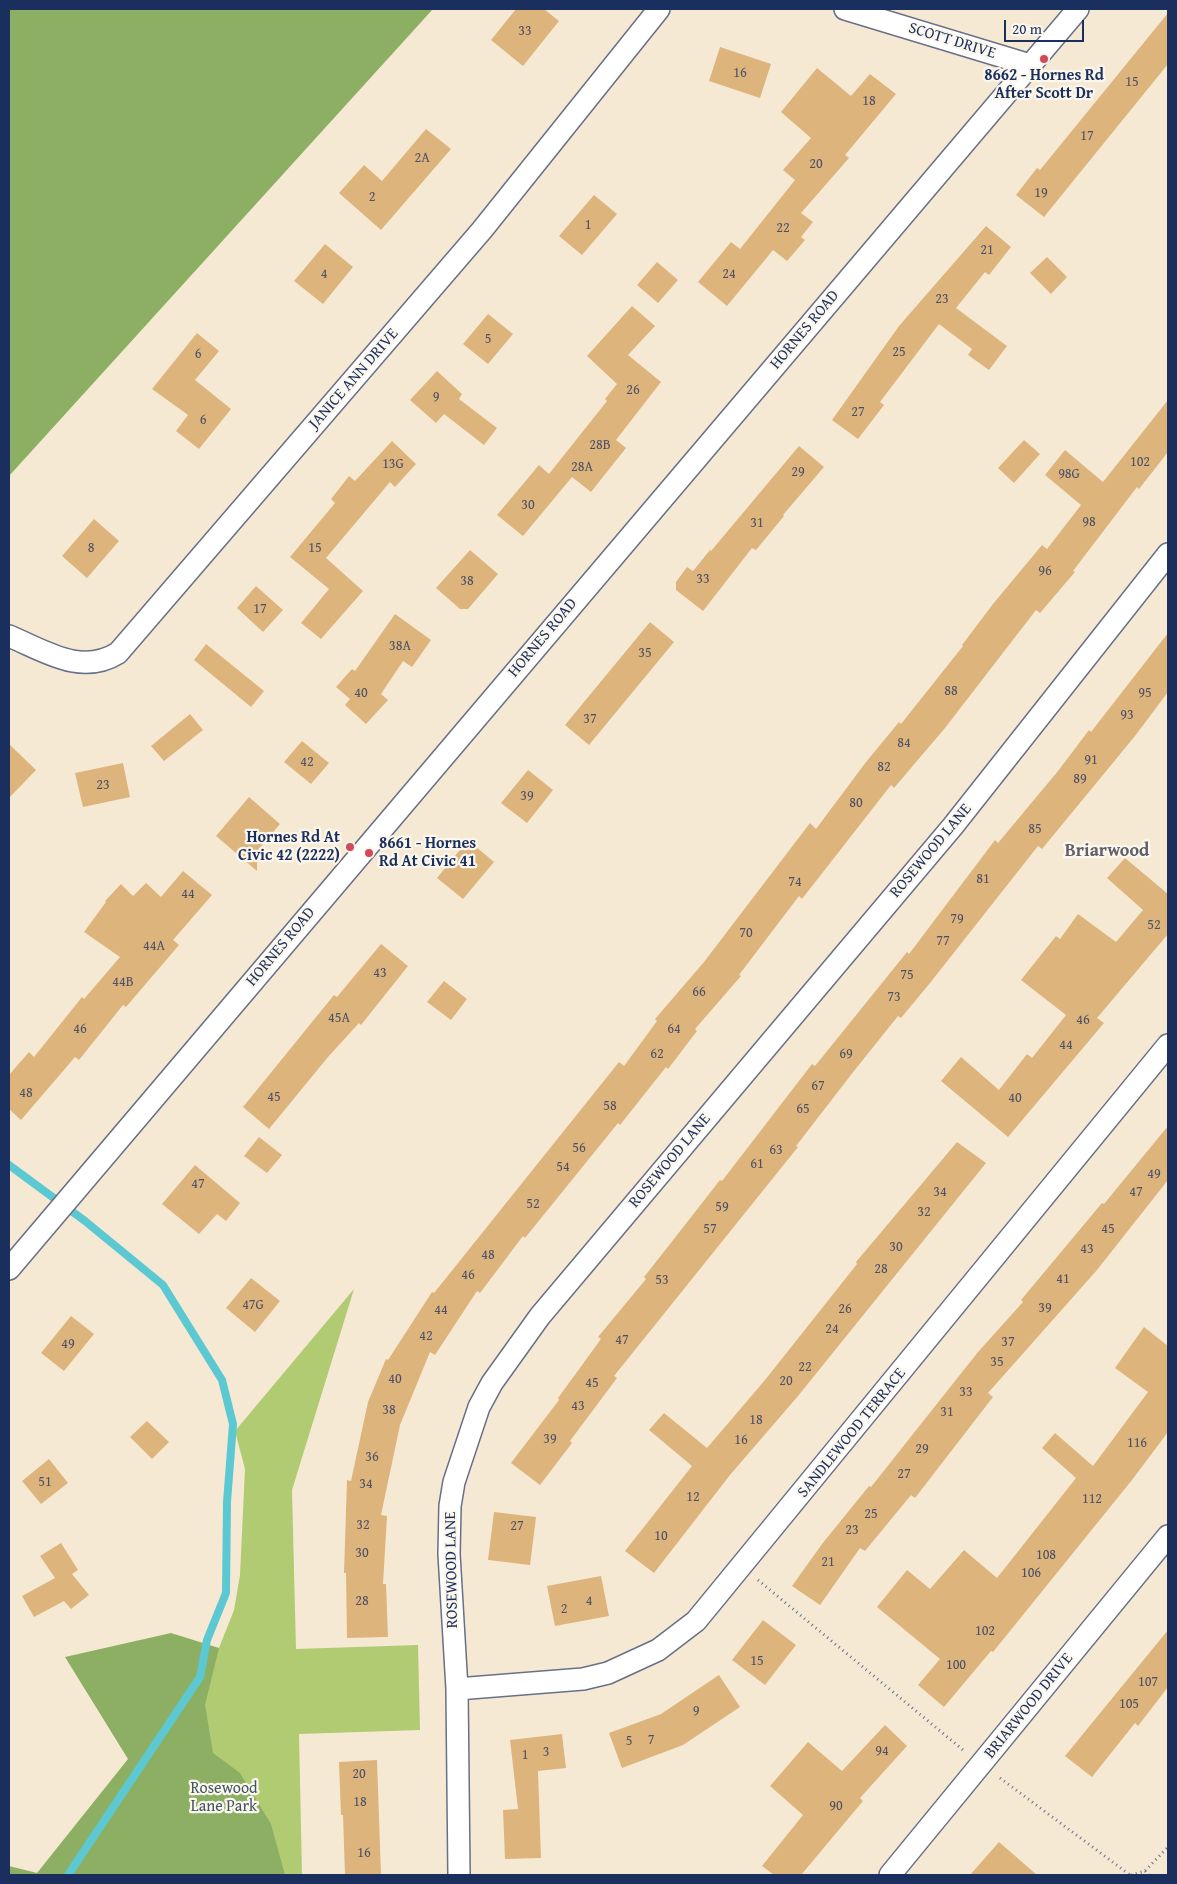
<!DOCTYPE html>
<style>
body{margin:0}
#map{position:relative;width:1177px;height:1884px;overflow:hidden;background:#f6e9d4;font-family:"Gentium Book Plus",serif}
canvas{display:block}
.frame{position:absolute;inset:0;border:10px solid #1b2f5e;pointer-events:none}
.scale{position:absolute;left:1004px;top:20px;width:80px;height:22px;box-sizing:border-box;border:2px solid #1b2f5e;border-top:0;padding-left:6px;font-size:15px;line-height:18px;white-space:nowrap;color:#1b2f5e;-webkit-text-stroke:4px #fbf7ec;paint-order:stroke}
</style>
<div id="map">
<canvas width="1177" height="1884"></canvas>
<div class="frame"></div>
<div class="scale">20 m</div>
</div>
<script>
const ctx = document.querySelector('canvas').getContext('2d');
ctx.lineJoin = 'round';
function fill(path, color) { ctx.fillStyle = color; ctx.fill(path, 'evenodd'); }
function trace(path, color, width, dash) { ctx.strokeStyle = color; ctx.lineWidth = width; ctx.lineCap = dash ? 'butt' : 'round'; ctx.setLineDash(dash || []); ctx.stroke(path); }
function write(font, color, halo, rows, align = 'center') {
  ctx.font = font + ' "Gentium Book Plus",serif'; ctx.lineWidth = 4.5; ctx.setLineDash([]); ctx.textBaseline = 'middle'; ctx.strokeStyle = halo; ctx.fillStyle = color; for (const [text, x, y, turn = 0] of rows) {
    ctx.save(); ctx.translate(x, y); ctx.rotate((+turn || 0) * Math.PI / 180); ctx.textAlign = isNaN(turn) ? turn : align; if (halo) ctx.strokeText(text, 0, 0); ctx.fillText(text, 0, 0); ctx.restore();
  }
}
fill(new Path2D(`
 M 354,1289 L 292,1490 L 296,1649 L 418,1645 L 420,1730 L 299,1734 L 302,1875 L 51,1875 L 219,1648 L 234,1610 L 240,1575 L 245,1469 L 235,1431 Z`), '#b0cb71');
fill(new Path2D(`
 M 9,9 L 433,9 L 9,476 Z
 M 171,1633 L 219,1648 L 205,1705 L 213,1753 L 240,1773 L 271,1824 L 285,1875 L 9,1875 L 9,1866 L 37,1873 L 128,1759 L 65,1657 Z`), '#8caf63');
trace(new Path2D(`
 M 9,1165 L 85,1221 L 163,1285 L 222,1380 L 233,1424 L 227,1502 L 226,1593 L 207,1640 L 200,1677 L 68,1875`), '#5cc9d2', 8);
fill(new Path2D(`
 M 516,9 L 544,9 L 559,21 L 523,66 L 491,40 Z
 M 1168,13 L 1168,64 L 1044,217 L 1016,195 L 1037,168 L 1040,170 Z
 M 720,47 L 771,64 L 760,98 L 709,81 Z
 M 817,68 L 851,96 L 870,74 L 896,94 L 845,155 L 849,158 L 801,213 L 813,222 L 801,237 L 805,240 L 787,261 L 773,250 L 727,306 L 698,282 L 731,242 L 740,249 L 795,180 L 783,170 L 811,138 L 781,112 Z
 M 426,129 L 451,149 L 381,230 L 339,193 L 364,165 L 382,181 Z
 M 594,195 L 617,214 L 582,255 L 559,236 Z
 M 986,226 L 1011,247 L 989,275 L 985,272 L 956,308 L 1007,346 L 989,370 L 968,355 L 972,349 L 939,324 L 880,402 L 884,405 L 858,439 L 832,420 L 899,326 Z
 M 325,244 L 353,267 L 323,304 L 294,281 Z
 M 1047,257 L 1067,277 L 1051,294 L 1030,273 Z
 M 657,262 L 678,280 L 658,303 L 637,285 Z
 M 632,306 L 655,326 L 628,355 L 661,382 L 616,440 L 626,448 L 591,492 L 572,477 L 523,536 L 497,515 L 539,465 L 549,474 L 607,401 L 605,399 L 617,384 L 587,356 Z
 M 488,314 L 513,334 L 488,364 L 463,344 Z
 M 197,333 L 219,351 L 195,380 L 231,409 L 199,449 L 176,431 L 188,415 L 152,389 Z
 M 437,371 L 462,394 L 459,399 L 497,428 L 484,445 L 444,414 L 436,423 L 410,400 Z
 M 1168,400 L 1168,452 L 1139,489 L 1137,487 L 1073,571 L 1075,572 L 1040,613 L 1036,610 L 945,728 L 894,788 L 891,785 L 802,899 L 799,896 L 739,975 L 741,976 L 695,1029 L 697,1031 L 668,1069 L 666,1067 L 620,1125 L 618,1123 L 525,1238 L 523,1236 L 480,1293 L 477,1291 L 435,1355 L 430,1352 L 400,1425 L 381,1515 L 387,1516 L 383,1584 L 386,1584 L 388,1637 L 347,1638 L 346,1573 L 344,1573 L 347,1480 L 351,1481 L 368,1402 L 386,1359 L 388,1360 L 432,1292 L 434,1293 L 619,1062 L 624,1066 L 657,1021 L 655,1019 L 704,962 L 810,823 L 816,829 L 866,762 L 899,722 L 901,724 L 963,646 L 962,645 L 993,604 L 1042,545 L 1047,549 L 1081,505 L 1045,475 L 1065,450 L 1103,482 Z
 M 1024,440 L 1040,454 L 1014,483 L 998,468 Z
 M 392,441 L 416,464 L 395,487 L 390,482 L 326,558 L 363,591 L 321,639 L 301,623 L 329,589 L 290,557 L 335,503 L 331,499 L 349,476 L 355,481 Z
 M 799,446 L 824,467 L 783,515 L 784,516 L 756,550 L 752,548 L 703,611 L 676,590 L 676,582 L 687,567 L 693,571 L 710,550 L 711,551 Z
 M 94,519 L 119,541 L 87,578 L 62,556 Z
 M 470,550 L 498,574 L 468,609 L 460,609 L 436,588 Z
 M 256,586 L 283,610 L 263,632 L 237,608 Z
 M 395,614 L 431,640 L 412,667 L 403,661 L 381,694 L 388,700 L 366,724 L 345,705 L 350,699 L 336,687 L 352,669 L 355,671 Z
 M 650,622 L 674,642 L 589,745 L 565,725 Z
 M 1168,633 L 1168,692 L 1135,736 L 1042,849 L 1038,846 L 930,983 L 901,1018 L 898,1016 L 854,1071 L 796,1146 L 798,1147 L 614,1376 L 617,1378 L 570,1441 L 572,1443 L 540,1485 L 511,1463 L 559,1400 L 558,1398 L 601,1339 L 598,1337 L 646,1279 L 644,1277 L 670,1244 L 720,1180 L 722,1181 L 812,1064 L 815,1066 L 907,952 L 909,954 L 995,840 L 998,843 L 1058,771 L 1089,730 L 1091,732 Z
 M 206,644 L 264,691 L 251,707 L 194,660 Z
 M 190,714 L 203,730 L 164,761 L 151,746 Z
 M 302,741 L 329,763 L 311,784 L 284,762 Z
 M 9,744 L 36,770 L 9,798 Z
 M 123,763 L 130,797 L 83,807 L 75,773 Z
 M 528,770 L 553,790 L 527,823 L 501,803 Z
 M 249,797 L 280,824 L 257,851 L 257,871 L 216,836 Z
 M 468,840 L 494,862 L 463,899 L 437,878 Z
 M 1125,858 L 1168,894 L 1168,934 L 1097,1018 L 1104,1023 L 1008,1137 L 941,1081 L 961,1057 L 999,1090 L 1027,1054 L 1032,1058 L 1066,1015 L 1021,980 L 1056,936 L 1060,939 L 1078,914 L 1116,942 L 1143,910 L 1107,878 Z
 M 183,871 L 212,895 L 173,940 L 179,945 L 126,1007 L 123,1005 L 79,1060 L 75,1057 L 21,1120 L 9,1109 L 9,1075 L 29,1052 L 34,1057 L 82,997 L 84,999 L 120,957 L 84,932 L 106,902 L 105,901 L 121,884 L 133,896 L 146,883 L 161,897 Z
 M 381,944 L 408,966 L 361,1025 L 359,1023 L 328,1057 L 269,1129 L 243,1107 L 334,995 L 337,997 Z
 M 444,981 L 467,999 L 451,1020 L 427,1002 Z
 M 1168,1126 L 1168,1180 L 1097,1270 L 988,1393 L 993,1397 L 915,1498 L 911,1495 L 865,1551 L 860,1548 L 820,1605 L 792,1586 L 822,1544 L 869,1486 L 871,1487 L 978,1352 L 1023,1302 L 1021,1300 L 1102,1203 L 1104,1204 Z
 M 259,1137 L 282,1155 L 267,1173 L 244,1156 Z
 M 957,1142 L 986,1163 L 798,1396 L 730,1475 L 654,1573 L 625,1551 L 692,1466 L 649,1430 L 664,1413 L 707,1448 L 765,1380 L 857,1264 L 856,1262 Z
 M 195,1165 L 240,1203 L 226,1221 L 217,1214 L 199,1234 L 162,1204 Z
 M 251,1278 L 280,1301 L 255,1332 L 226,1308 Z
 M 71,1316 L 94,1334 L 64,1371 L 41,1353 Z
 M 1144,1327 L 1168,1346 L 1168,1432 L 1132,1480 L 993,1652 L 991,1651 L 944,1707 L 918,1685 L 940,1659 L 877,1607 L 907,1570 L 930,1589 L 964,1550 L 997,1578 L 1076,1478 L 1042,1448 L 1055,1433 L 1093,1466 L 1148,1392 L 1115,1368 Z
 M 147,1421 L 169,1442 L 152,1459 L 130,1437 Z
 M 49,1459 L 68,1483 L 41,1504 L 22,1481 Z
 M 494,1512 L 536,1517 L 530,1565 L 488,1560 Z
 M 61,1543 L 78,1570 L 72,1574 L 89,1595 L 71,1609 L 64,1601 L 34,1617 L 22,1596 L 55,1578 L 40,1556 Z
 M 601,1576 L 609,1616 L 555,1626 L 547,1586 Z
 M 763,1620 L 796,1645 L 765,1685 L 732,1660 Z
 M 1168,1630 L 1168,1687 L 1138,1726 L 1135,1723 L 1092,1777 L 1065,1756 Z
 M 719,1675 L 740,1707 L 683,1745 L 622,1768 L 609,1733 L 661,1714 Z
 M 885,1725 L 907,1746 L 860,1798 L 863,1801 L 801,1875 L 774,1875 L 762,1866 L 803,1815 L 770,1786 L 808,1742 L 842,1771 Z
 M 562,1734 L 566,1768 L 538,1771 L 541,1858 L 505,1859 L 503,1810 L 518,1809 L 510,1740 Z
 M 377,1760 L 381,1875 L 345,1875 L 343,1815 L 341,1815 L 339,1762 Z
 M 999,1842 L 1037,1875 L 970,1875 Z`), '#deb47d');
const minor = new Path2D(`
 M 845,9 L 1030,65
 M 9,636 C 45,651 81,676 118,653 L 482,230 L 659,9
 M 9,1269 L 1078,9
 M 457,1689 L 583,1679 L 608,1673 L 658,1650 L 696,1621 L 1168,1045
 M 459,1875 L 457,1689 L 449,1554 L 450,1506 L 454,1482 L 479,1407 L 492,1383 L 540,1316 L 953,826 L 1168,554
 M 890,1875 L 1168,1536`);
trace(minor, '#687087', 24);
trace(new Path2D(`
 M 758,1580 L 963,1750
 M 1000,1778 L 1130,1875
 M 1145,1871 L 1149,1875
 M 1131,1875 L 1145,1871 L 1168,1847`), '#687087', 3, [1, 4]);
trace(minor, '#fff', 21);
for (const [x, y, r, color] of [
 [1044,59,5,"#d1495b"],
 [350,847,5,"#d1495b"],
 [369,853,5,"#d1495b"]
]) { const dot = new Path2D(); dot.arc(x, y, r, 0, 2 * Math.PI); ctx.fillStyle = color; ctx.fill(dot); trace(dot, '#fbf7ec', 2); }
write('14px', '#4c5066', null, [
 ["33",525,31],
 ["16",740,73],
 ["15",1132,82],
 ["18",869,101],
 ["17",1087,136],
 ["2A",422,158],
 ["20",816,164],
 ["19",1041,193],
 ["2",372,197],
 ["1",588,225],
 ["22",783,228],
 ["21",987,250],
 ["4",324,274],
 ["24",729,274],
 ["23",942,299],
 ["5",488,339],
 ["25",899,352],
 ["6",198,354],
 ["26",633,390],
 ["9",436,397],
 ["27",858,412],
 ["6",203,420],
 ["28B",600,445],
 ["102",1140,462],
 ["13G",393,464],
 ["28A",582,467],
 ["29",798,472],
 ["98G",1069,474],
 ["30",528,505],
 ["98",1089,522],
 ["31",757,523],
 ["8",91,548],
 ["15",315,548],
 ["96",1045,571],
 ["33",703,579],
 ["38",467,581],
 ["17",260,609],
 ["38A",400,646],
 ["35",645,653],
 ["88",951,691],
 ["40",361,693],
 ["95",1145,693],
 ["93",1127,715],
 ["37",590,719],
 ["84",904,743],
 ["91",1091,760],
 ["42",307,762],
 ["82",884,767],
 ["89",1080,779],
 ["23",103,785],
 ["39",527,796],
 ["80",856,803],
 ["85",1035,829],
 ["81",983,879],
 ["74",795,882],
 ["44",188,894],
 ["79",957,919],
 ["52",1154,925],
 ["70",746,933],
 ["77",943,941],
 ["44A",154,946],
 ["43",380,973],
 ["75",907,975],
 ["44B",123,982],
 ["66",699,992],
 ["73",894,997],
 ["45A",339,1018],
 ["46",1083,1020],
 ["46",80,1029],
 ["64",674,1029],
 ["44",1066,1045],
 ["62",657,1054],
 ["69",846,1054],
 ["67",818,1086],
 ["48",26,1093],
 ["45",274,1097],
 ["40",1015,1098],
 ["58",610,1106],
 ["65",803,1109],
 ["56",579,1148],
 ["63",776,1150],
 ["61",757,1164],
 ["54",563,1167],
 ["49",1154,1174],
 ["47",198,1184],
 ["34",940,1192],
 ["47",1136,1192],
 ["52",533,1204],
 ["59",722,1207],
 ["32",924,1212],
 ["57",710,1229],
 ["45",1108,1229],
 ["30",896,1247],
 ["43",1087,1249],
 ["48",488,1255],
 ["28",881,1269],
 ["46",468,1275],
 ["41",1063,1279],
 ["53",662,1280],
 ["47G",253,1305],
 ["39",1045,1308],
 ["26",845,1309],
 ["44",441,1310],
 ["24",832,1329],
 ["42",426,1336],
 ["47",622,1340],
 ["37",1008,1342],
 ["49",68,1344],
 ["35",997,1362],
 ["22",805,1367],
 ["40",395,1379],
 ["20",786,1381],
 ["45",592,1383],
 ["33",966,1392],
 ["43",578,1406],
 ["38",389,1410],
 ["31",947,1412],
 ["18",756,1420],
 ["39",550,1439],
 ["16",741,1440],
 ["116",1137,1443],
 ["29",922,1449],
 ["36",372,1457],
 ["27",904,1474],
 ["51",45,1482],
 ["34",366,1484],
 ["12",693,1497],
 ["112",1092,1499],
 ["25",871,1514],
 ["32",363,1525],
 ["27",517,1526],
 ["23",852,1530],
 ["10",661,1536],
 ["30",362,1553],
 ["108",1046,1555],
 ["21",828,1562],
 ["106",1031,1573],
 ["28",362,1601],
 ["4",589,1601],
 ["2",564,1609],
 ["102",985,1631],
 ["15",757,1661],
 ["100",956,1665],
 ["107",1148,1682],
 ["105",1129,1704],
 ["9",696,1711],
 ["7",651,1740],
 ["5",629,1741],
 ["94",882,1751],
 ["3",546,1752],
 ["1",525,1755],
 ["20",359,1774],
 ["18",360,1802],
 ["90",836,1806],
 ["16",364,1853]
]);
write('16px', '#1b2f5e', '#fbf7ec', [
 ["SCOTT DRIVE",952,41,17],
 ["HORNES ROAD",805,330,-50],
 ["JANICE ANN DRIVE",354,379,-49],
 ["HORNES ROAD",543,638,-50],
 ["ROSEWOOD LANE",931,851,-50],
 ["HORNES ROAD",281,947,-50],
 ["ROSEWOOD LANE",670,1161,-50],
 ["SANDLEWOOD TERRACE",852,1433,-51],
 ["ROSEWOOD LANE",452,1570,-91],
 ["BRIARWOOD DRIVE",1029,1706,-51]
]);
write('bold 16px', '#1b2f5e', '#fbf7ec', [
 ["8662 - Hornes Rd",1044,76],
 ["After Scott Dr",1044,94],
 ["Hornes Rd At",340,838,"right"],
 ["Civic 42 (2222)",340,856,"right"],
 ["8661 - Hornes",379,844,"left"],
 ["Rd At Civic 41",379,862,"left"]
]);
write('16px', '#405663', '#fbf7ec', [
 ["Rosewood",224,1789],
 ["Lane Park",224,1807]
]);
write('bold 18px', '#5f5e69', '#fbf7ec', [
 ["Briarwood",1107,851]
]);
</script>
